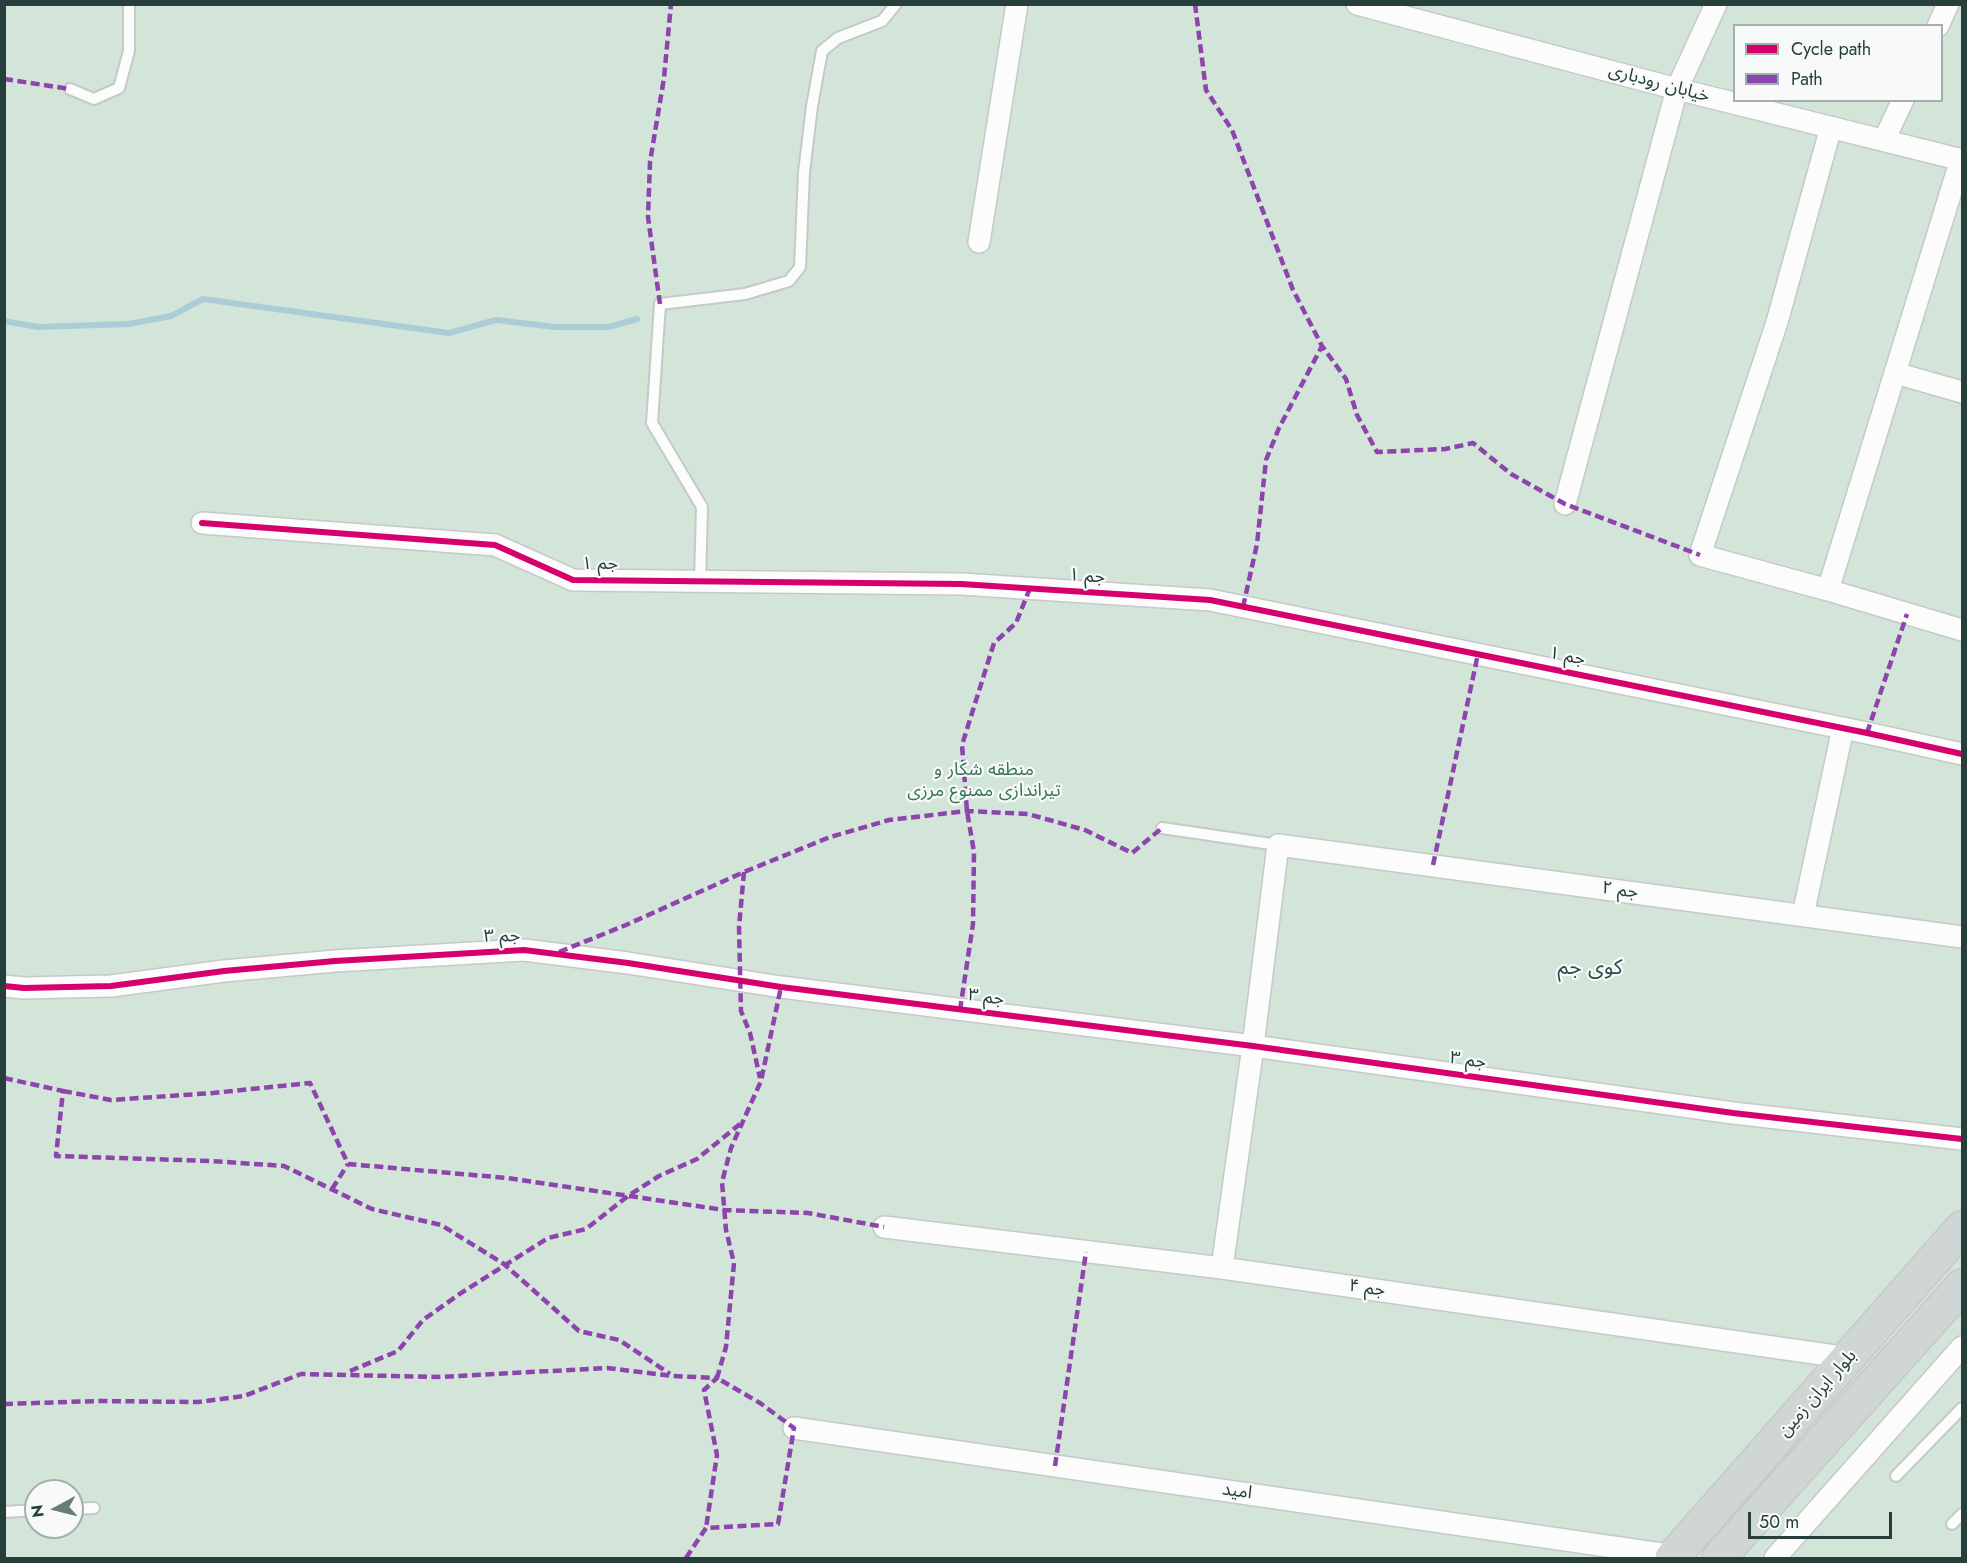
<!DOCTYPE html>
<meta charset="utf-8">
<style>
body{margin:0}
#map{position:relative;width:1967px;height:1563px;overflow:hidden;background:#e8ecea;font-family:Jost,sans-serif}
canvas{display:block}
.frame{position:absolute;inset:0;border:6px solid #263f3b;pointer-events:none}
.legend{position:absolute;left:1733px;top:24px;width:210px;height:78px;box-sizing:border-box;background:#f7faf9;border:2px solid #a3afad;margin:0;padding:8px 10px;list-style:none;font-size:18px;color:#263f3b}
.legend li{display:flex;align-items:center;gap:12px;height:30px}
.legend b{width:30px;border:2px solid #a3afad}
.north{position:absolute;left:24px;top:1479px;width:60px;height:60px;box-sizing:border-box;background:#f7faf9;border:2px solid #a3afad;border-radius:50%;rotate:263deg;font-size:16px;font-weight:700;line-height:24px;text-align:center;color:#263f3b}
.north::after{content:'';display:block;margin:auto;width:21px;height:27px;background:#6a7c78;clip-path:polygon(50% 0,100% 100%,50% 72%,0 100%)}
.scale{position:absolute;left:1748px;top:1512px;width:144px;height:27px;box-sizing:border-box;border:3px solid #263f3b;border-top:0;padding-left:8px;font-size:18px;line-height:21px;white-space:nowrap;color:#263f3b;-webkit-text-stroke:4px #f7faf9;paint-order:stroke}
</style>
<div id="map">
<canvas width="1967" height="1563"></canvas>
<div class="frame"></div>
<ul class="legend">
<li><b style="height:8px;background:#d6006c"></b>Cycle path</li>
<li><b style="height:8px;background:#8e44ad"></b>Path</li>
</ul>
<div class="north">N</div>
<div class="scale">50 m</div>
</div>
<script>
const ctx = document.querySelector('canvas').getContext('2d');
ctx.lineJoin = 'round';
function fill(path, color) { ctx.fillStyle = color; ctx.fill(path, 'evenodd'); }
function trace(path, color, width, dash) { ctx.strokeStyle = color; ctx.lineWidth = width; ctx.lineCap = dash ? 'butt' : 'round'; ctx.setLineDash(dash || []); ctx.stroke(path); }
function write(font, color, halo, rows, align = 'center') {
  ctx.font = font + ' Jost,"Noto Sans Arabic",sans-serif'; ctx.lineWidth = 4.5; ctx.setLineDash([]); ctx.textBaseline = 'middle'; ctx.strokeStyle = halo; ctx.fillStyle = color; for (const [text, x, y, turn = 0] of rows) {
    ctx.save(); ctx.translate(x, y); ctx.rotate((+turn || 0) * Math.PI / 180); ctx.textAlign = isNaN(turn) ? turn : align; if (halo) ctx.strokeText(text, 0, 0); ctx.fillText(text, 0, 0); ctx.restore();
  }
}
fill(new Path2D(`
 M 5,5 L 1962,5 L 1962,1558 L 5,1558 ZM 1734,26 L 1942,26 L 1942,100 L 1734,100 ZM 36,1491 L 72,1491 L 72,1527 L 36,1527 Z`), '#d3e4d9');
trace(new Path2D(`
 M 4,321 L 38,327 L 129,324 L 171,316 L 203,299 L 449,333 L 496,320 L 555,327 L 609,327 L 637,319`), '#accdd6', 6);
const lane = new Path2D(`
 M 70,89 L 94,99 L 119,88 L 129,51 L 129,4
 M 700,581 L 702,507 L 652,423 L 660,304 L 745,294 L 789,281 L 800,267 L 804,172 L 812,106 L 822,51 L 838,38 L 882,21 L 896,4
 M 1162,828 L 1278,845
 M 1896,1476 L 1962,1408
 M 72,1509 L 94,1508
 M 4,1512 L 36,1510
 M 1952,1524 L 1962,1514`);
const street = new Path2D(`
 M 1357,4 L 1677,89 L 1962,160
 M 1938,26 L 1948,4
 M 1831,127 L 1777,322 L 1700,555 L 1828,590 L 1962,630
 M 1884,140 L 1903,100
 M 979,242 L 1017,4
 M 1895,373 L 1962,392
 M 1565,504 L 1677,89 L 1716,4
 M 202,523 L 495,545 L 573,580 L 961,584 L 1210,600 L 1867,733 L 1962,754
 M 1828,590 L 1961,159
 M 1803,915 L 1843,728
 M 4,986 L 24,988 L 111,986 L 224,971 L 335,961 L 524,950 L 628,963 L 781,987 L 1253,1046 L 1733,1113 L 1962,1139
 M 884,1227 L 1222,1268 L 1849,1358
 M 1222,1268 L 1253,1046 L 1278,845 L 1962,937
 M 794,1428 L 1675,1556 L 1680,1558
 M 1775,1558 L 1962,1347`);
const primary = new Path2D(`
 M 1672,1558 L 1962,1228
 M 1719,1558 L 1962,1286`);
trace(lane, '#c5c9c8', 14);
trace(street, '#c5c9c8', 24);
trace(primary, '#c3cac9', 36);
trace(lane, '#fcfcfc', 10);
trace(street, '#fcfcfc', 21);
trace(primary, '#d0d6d5', 33);
trace(new Path2D(`
 M 1195,4 L 1206,90 L 1232,130 L 1293,290 L 1322,346 L 1346,379 L 1357,415 L 1377,452 L 1445,449 L 1473,443 L 1511,474 L 1565,504 L 1700,555
 M 4,79 L 70,89
 M 660,304 L 648,217 L 650,162 L 664,78 L 671,4
 M 1243,607 L 1257,544 L 1266,460 L 1279,428 L 1322,346
 M 1867,733 L 1907,614
 M 1433,865 L 1478,654
 M 744,872 L 739,927 L 741,1011 L 750,1033 L 760,1078
 M 559,952 L 626,925 L 744,872 L 830,837 L 889,820 L 967,811 L 1028,814 L 1085,830 L 1132,853 L 1162,828
 M 960,1010 L 973,924 L 974,852 L 967,811 L 962,745 L 994,643 L 1016,623 L 1030,588
 M 4,1078 L 63,1091 L 56,1156 L 211,1161 L 284,1166 L 372,1209 L 441,1225 L 504,1264 L 579,1331 L 619,1340 L 670,1374
 M 63,1091 L 111,1100 L 213,1093 L 310,1083 L 348,1164 L 507,1178 L 724,1210 L 808,1213 L 884,1227
 M 332,1189 L 348,1164
 M 350,1371 L 398,1351 L 423,1320 L 461,1293 L 548,1238 L 586,1229 L 628,1196 L 659,1176 L 697,1159 L 740,1124
 M 4,1404 L 99,1401 L 198,1402 L 244,1396 L 301,1374 L 438,1377 L 607,1368 L 673,1376 L 717,1378 L 704,1390 L 717,1455 L 706,1528
 M 1055,1466 L 1086,1252
 M 686,1558 L 706,1528 L 778,1524 L 794,1428 L 760,1403 L 717,1378 L 726,1347 L 734,1263 L 726,1230 L 722,1182 L 731,1148 L 761,1081 L 781,987`), '#8e44ad', 4.5, [9, 4.5]);
trace(new Path2D(`
 M 202,523 L 495,545 L 573,580 L 961,584 L 1210,600 L 1867,733 L 1962,754
 M 4,986 L 24,988 L 111,986 L 224,971 L 335,961 L 524,950 L 628,963 L 781,987 L 1253,1046 L 1733,1113 L 1962,1139`), '#d6006c', 6);
write('18px', '#263f3b', '#f7faf9', [
 ["خیابان رودباری",1659,84,15],
 ["جم ۱",600,565],
 ["جم ۱",1087,577,4],
 ["جم ۱",1567,657,11],
 ["جم ۲",1620,891,8],
 ["جم ۳",502,937,-1],
 ["جم ۳",986,998,7],
 ["جم ۳",1468,1061,8],
 ["جم ۴",1367,1289,8],
 ["بلوار ایران زمین",1818,1394,-49],
 ["امید",1237,1492,8]
]);
write('18px', '#337452', '#f7faf9', [
 ["منطقه شکار و",984,771],
 ["تیراندازی ممنوع مرزی",984,792]
]);
write('21px', '#235049', '#f7faf9', [
 ["کوی جم",1590,969]
]);
</script>
